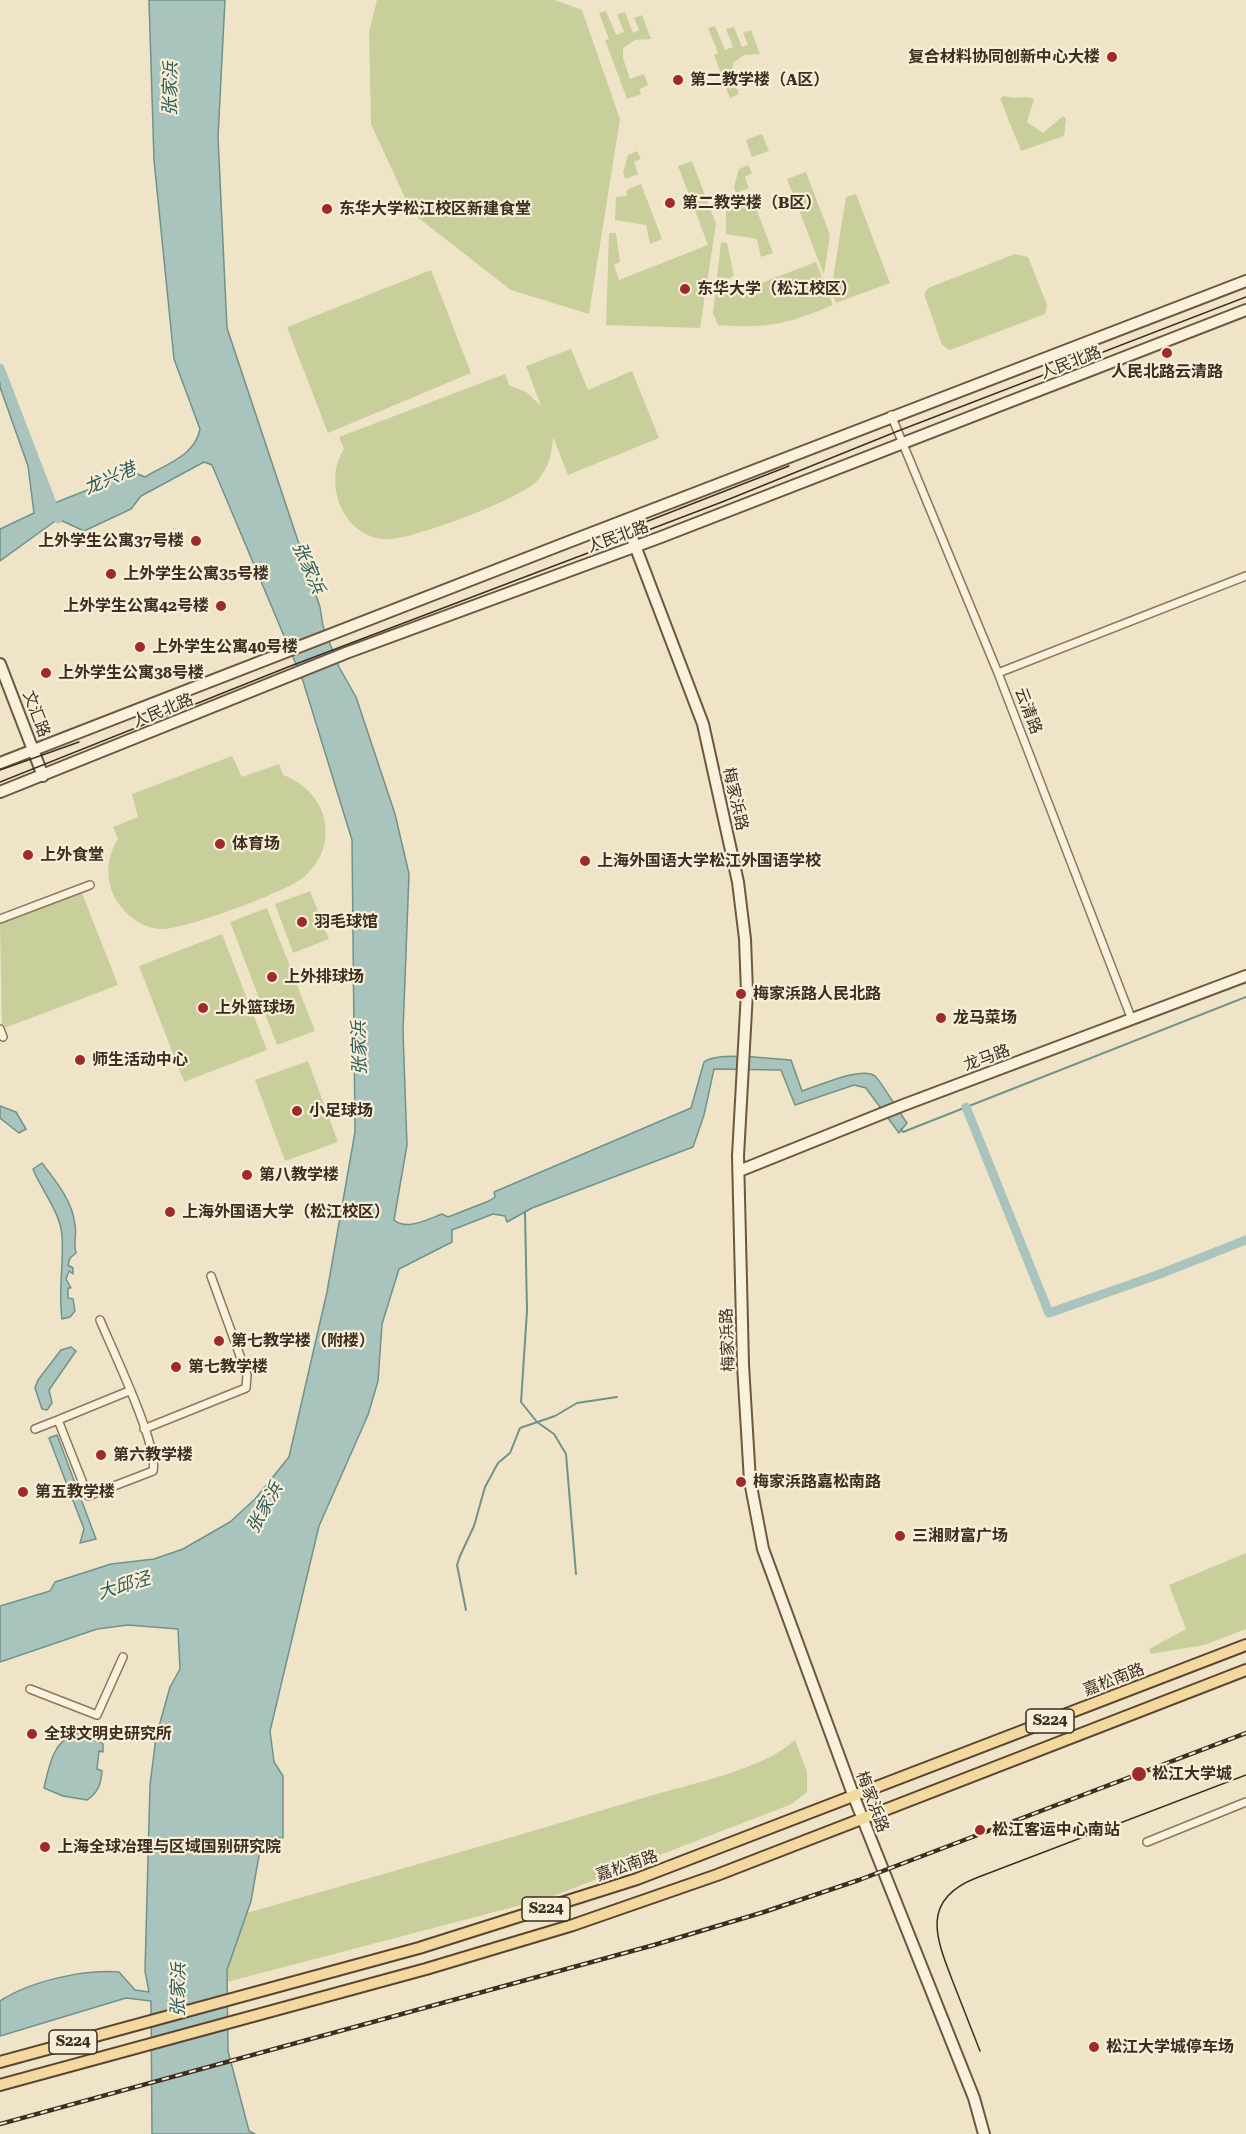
<!DOCTYPE html>
<meta charset="utf-8">
<style>
body{margin:0}
canvas{display:block;background:#f0e4c8}
</style>
<canvas width="1246" height="2134"></canvas>
<script>
const ctx = document.querySelector('canvas').getContext('2d');
ctx.lineJoin = 'round';
function fill(path, color) { ctx.fillStyle = color; ctx.fill(path, 'evenodd'); }
function trace(path, color, width, dash) { ctx.strokeStyle = color; ctx.lineWidth = width; ctx.lineCap = dash ? 'butt' : 'round'; ctx.setLineDash(dash || []); ctx.stroke(path); }
function write(font, color, halo, rows, align = 'center') {
  ctx.font = font + ' "Roboto Serif","Noto Sans SC",serif'; ctx.lineWidth = 4.5; ctx.setLineDash([]); ctx.textBaseline = 'middle'; ctx.strokeStyle = halo; ctx.fillStyle = color; for (const [text, x, y, turn = 0] of rows) {
    ctx.save(); ctx.translate(x, y); ctx.rotate((+turn || 0) * Math.PI / 180); ctx.textAlign = isNaN(turn) ? turn : align; if (halo) ctx.strokeText(text, 0, 0); ctx.fillText(text, 0, 0); ctx.restore();
  }
}
fill(new Path2D(`
 M 377,0 L 555,0 L 582,10 L 620,119 L 589,314 L 511,290 L 412,213 L 371,124 L 369,32 Z
 M 606,11 L 616,35 L 624,32 L 617,14 L 625,12 L 633,33 L 639,30 L 634,18 L 642,15 L 651,39 L 635,40 L 623,48 L 623,58 L 630,79 L 644,74 L 648,85 L 640,89 L 641,94 L 627,99 L 605,40 L 609,39 L 599,13 Z
 M 715,26 L 725,50 L 733,47 L 726,29 L 734,27 L 742,47 L 748,45 L 743,33 L 751,30 L 760,54 L 744,55 L 733,63 L 732,73 L 739,94 L 730,98 L 714,55 L 718,53 L 708,28 Z
 M 1004,96 C 1016,100 1024,95 1034,99 L 1027,122 L 1043,133 L 1063,116 L 1066,119 L 1064,136 L 1021,151 L 1000,98 Z
 M 762,134 L 769,151 L 752,157 L 746,140 Z
 M 637,151 L 641,159 L 634,162 L 638,174 L 625,179 L 623,173 L 628,155 Z
 M 692,161 L 716,224 L 700,328 L 606,325 L 609,233 L 616,233 L 620,262 L 614,265 L 619,280 L 708,245 L 678,166 Z
 M 748,165 L 752,173 L 745,177 L 749,188 L 736,193 L 734,187 L 739,169 Z
 M 806,172 L 830,235 L 824,275 L 787,179 Z
 M 641,184 L 662,239 L 650,244 L 646,225 L 615,220 L 616,197 L 626,196 L 627,190 Z
 M 856,194 L 890,283 L 836,303 L 831,291 L 846,197 Z
 M 751,195 L 773,253 L 761,257 L 757,239 L 726,234 L 726,208 L 736,208 L 737,200 Z
 M 721,242 L 727,243 L 734,276 L 728,279 L 732,294 L 816,262 L 833,305 C 788,324 766,329 718,325 L 713,313 Z
 M 1015,254 L 1028,257 L 1047,305 L 1045,314 L 950,350 L 942,345 L 924,294 L 928,288 Z
 M 431,270 L 471,373 L 328,433 L 287,327 Z
 M 571,349 L 588,390 L 632,371 L 659,438 L 568,475 L 553,437 C 552,453 549,467 538,480 C 521,499 418,537 391,539 C 345,542 321,484 344,449 L 339,437 L 505,374 L 509,385 L 526,392 L 541,406 L 526,366 Z
 M 232,756 L 242,777 L 279,764 L 283,775 C 327,791 342,843 305,876 C 288,892 189,927 165,929 C 143,930 123,914 114,896 C 105,877 107,856 118,839 L 113,827 L 138,817 L 132,794 Z
 M 310,891 L 329,939 L 293,953 L 275,904 Z
 M 82,893 L 118,985 L 2,1029 L 0,924 Z
 M 267,908 L 315,1031 L 277,1045 L 230,922 Z
 M 222,934 L 267,1050 L 184,1082 L 139,966 Z
 M 308,1061 L 338,1142 L 285,1161 L 255,1080 Z
 M 1246,1553 L 1246,1629 L 1204,1645 L 1151,1654 L 1149,1649 L 1186,1629 L 1169,1585 Z
 M 795,1740 L 807,1772 L 807,1792 L 792,1804 L 548,1898 L 227,1982 L 227,1970 L 247,1913 C 379,1875 512,1838 643,1798 C 688,1784 761,1771 795,1740 Z`), '#c9cf9b');
const water = new Path2D(`
 M 149,0 L 225,0 L 218,137 L 227,328 L 320,607 L 323,626 L 339,667 L 356,697 L 395,814 L 409,874 L 403,1031 L 407,1145 L 394,1220 C 407,1231 428,1219 442,1214 L 448,1217 L 489,1201 L 495,1197 L 494,1192 L 691,1108 L 704,1062 C 719,1051 771,1059 791,1060 L 802,1091 C 819,1086 861,1066 875,1076 C 880,1080 901,1115 907,1123 L 899,1133 L 866,1088 L 854,1085 L 795,1105 L 781,1070 L 714,1069 L 704,1115 L 693,1147 L 532,1208 L 507,1222 L 505,1216 L 493,1214 L 452,1230 L 452,1242 L 399,1269 L 382,1324 L 378,1381 L 368,1415 L 319,1526 L 270,1731 L 274,1762 L 283,1776 L 283,1838 L 267,1837 L 260,1850 L 251,1901 L 227,1970 L 228,2051 L 249,2131 L 255,2134 L 152,2134 L 151,2001 L 126,1998 L 0,2036 L 0,2001 C 30,1981 85,1969 119,1972 L 135,1990 L 149,1992 L 145,1971 L 150,1785 L 156,1737 L 170,1687 L 180,1669 L 178,1629 L 128,1625 L 97,1629 L 0,1662 L 0,1606 L 50,1591 L 55,1582 L 111,1564 L 154,1559 L 183,1549 L 230,1522 L 255,1499 L 289,1457 L 327,1292 L 355,1132 L 352,840 L 303,681 L 212,465 L 204,462 L 141,496 L 131,509 L 84,531 L 58,519 L 0,561 L 0,529 L 34,513 L 28,466 L 0,387 L 0,371 L 52,504 L 133,472 L 145,477 C 166,464 195,456 200,429 L 174,359 L 154,160 Z
 M 0,1106 L 16,1112 L 26,1129 L 19,1133 L 0,1118 Z
 M 42,1163 C 56,1181 73,1202 75,1225 C 77,1235 73,1243 76,1253 L 70,1258 L 68,1265 L 73,1268 L 73,1274 L 69,1271 L 66,1279 L 71,1288 L 68,1288 L 68,1298 L 73,1299 L 75,1311 L 70,1317 L 62,1319 C 58,1291 64,1264 62,1236 C 61,1213 41,1190 33,1169 Z
 M 71,1347 L 76,1351 L 49,1390 L 52,1403 L 47,1410 L 42,1409 L 35,1388 L 38,1380 L 61,1350 Z
 M 57,1435 L 96,1539 L 80,1543 L 84,1529 L 49,1438 Z
 M 76,1733 L 88,1734 L 103,1744 L 103,1752 L 99,1751 L 97,1769 L 102,1771 C 101,1784 98,1793 87,1800 L 63,1796 L 44,1788 C 49,1766 53,1741 76,1733 Z`);
fill(water, '#a9c4bc');
trace(water, '#6f938a', 1.5);
trace(new Path2D(`
 M 901,1129 L 903,1132 L 1246,997
 M 525,1212 L 527,1311 L 521,1402 L 537,1422 L 554,1434 L 566,1454 L 576,1574
 M 466,1610 L 457,1565 L 460,1556 L 474,1526 L 485,1487 L 498,1463 L 510,1453 L 520,1428 L 555,1416 L 577,1403 L 617,1397`), '#6f938a', 2);
trace(new Path2D(`
 M 0,368 L 58,519
 M 966,1107 L 1049,1313 L 1160,1274 L 1246,1240`), '#a9c4bc', 9);
const street = new Path2D(`
 M 891,415 L 998,673 L 1132,1020
 M 998,673 L 1246,576
 M 0,919 L 90,885
 M 0,1029 L 3,1037
 M 100,1320 C 112,1349 159,1446 153,1471 L 88,1496 L 58,1420 L 129,1391
 M 35,1429 L 58,1420
 M 144,1429 L 246,1388 L 247,1375 L 211,1276
 M 30,1689 L 97,1715 L 123,1657
 M 1147,1842 L 1246,1802`);
const secondary = new Path2D(`
 M 626,522 L 703,724 L 738,882 L 745,939 L 747,992 L 738,1156 L 743,1365 L 750,1481 L 763,1549 L 854,1797 L 974,2098 L 984,2134
 M 0,664 L 43,776
 M 0,763 C 415,602 830,439 1246,281
 M 0,792 L 346,653 L 661,537 L 1246,310
 M 739,1171 L 901,1106 L 1246,976`);
const primary = new Path2D(`
 M 0,2062 L 419,1948 L 637,1879 L 1246,1645
 M 0,2085 L 426,1969 L 573,1925 L 717,1875 L 1246,1670`);
trace(street, '#8d765c', 10);
trace(secondary, '#6f573f', 14);
trace(primary, '#5b4430', 14);
trace(street, '#faf1dc', 7);
trace(secondary, '#faf1dc', 10);
trace(primary, '#f3d9a0', 10);
trace(new Path2D(`
 M 602,539 L 789,466
 M 0,770 L 79,742
 M 0,782 L 288,667 L 722,502 L 898,431 L 1246,297
 M 980,2051 C 971,2028 962,2005 953,1982 C 936,1938 920,1900 976,1878 L 1246,1775`), '#3d2e20', 1.5);
const rail = new Path2D(`
 M 0,2124 L 654,1945 L 764,1912 L 859,1880 L 1246,1733`);
trace(rail, '#3d2e20', 4.5);
trace(rail, '#f7eed8', 2, [7]);
for (const [x, y, r, color] of [
 [1112,57,6,"#9e2a2b"],
 [678,80,6,"#9e2a2b"],
 [670,203,6,"#9e2a2b"],
 [327,209,6,"#9e2a2b"],
 [685,289,6,"#9e2a2b"],
 [1167,353,6,"#9e2a2b"],
 [196,541,6,"#9e2a2b"],
 [111,574,6,"#9e2a2b"],
 [221,606,6,"#9e2a2b"],
 [140,647,6,"#9e2a2b"],
 [46,673,6,"#9e2a2b"],
 [220,844,6,"#9e2a2b"],
 [28,855,6,"#9e2a2b"],
 [585,861,6,"#9e2a2b"],
 [302,922,6,"#9e2a2b"],
 [272,977,6,"#9e2a2b"],
 [741,994,6,"#9e2a2b"],
 [203,1008,6,"#9e2a2b"],
 [941,1018,6,"#9e2a2b"],
 [80,1060,6,"#9e2a2b"],
 [297,1111,6,"#9e2a2b"],
 [247,1175,6,"#9e2a2b"],
 [170,1212,6,"#9e2a2b"],
 [219,1341,6,"#9e2a2b"],
 [176,1367,6,"#9e2a2b"],
 [101,1455,6,"#9e2a2b"],
 [741,1482,6,"#9e2a2b"],
 [23,1492,6,"#9e2a2b"],
 [900,1536,6,"#9e2a2b"],
 [32,1734,6,"#9e2a2b"],
 [1139,1774,8,"#9e2a2b"],
 [980,1830,6,"#9e2a2b"],
 [45,1847,6,"#9e2a2b"],
 [1094,2047,6,"#9e2a2b"]
]) { const dot = new Path2D(); dot.arc(x, y, r, 0, 2 * Math.PI); ctx.fillStyle = color; ctx.fill(dot); trace(dot, '#f7eed8', 2); }
for (const [x, y, w] of [
 [1050,1721,48],
 [546,1909,48],
 [73,2042,48]
]) { const box = new Path2D(); box.roundRect(x - w / 2, y - 12, w, 24, 4.5); ctx.fillStyle = '#f7eed8'; ctx.fill(box); trace(box, '#3d2e20', 1.5); }
write('bold 15px', '#3d2e20', null, [
 ["S224",1050,1721],
 ["S224",546,1909],
 ["S224",73,2042]
]);
write('bold 16px', '#3d2e20', '#f7eed8', [
 ["复合材料协同创新中心大楼",1100,57,"right"],
 ["第二教学楼（A区）",690,80],
 ["第二教学楼（B区）",682,203],
 ["东华大学松江校区新建食堂",339,209],
 ["东华大学（松江校区）",697,289],
 ["人民北路云清路",1167,372,"center"],
 ["上外学生公寓37号楼",184,541,"right"],
 ["上外学生公寓35号楼",123,574],
 ["上外学生公寓42号楼",209,606,"right"],
 ["上外学生公寓40号楼",152,647],
 ["上外学生公寓38号楼",58,673],
 ["体育场",232,844],
 ["上外食堂",40,855],
 ["上海外国语大学松江外国语学校",597,861],
 ["羽毛球馆",314,922],
 ["上外排球场",284,977],
 ["梅家浜路人民北路",753,994],
 ["上外篮球场",215,1008],
 ["龙马菜场",953,1018],
 ["师生活动中心",92,1060],
 ["小足球场",309,1111],
 ["第八教学楼",259,1175],
 ["上海外国语大学（松江校区）",182,1212],
 ["第七教学楼（附楼）",231,1341],
 ["第七教学楼",188,1367],
 ["第六教学楼",113,1455],
 ["梅家浜路嘉松南路",753,1482],
 ["第五教学楼",35,1492],
 ["三湘财富广场",912,1536],
 ["全球文明史研究所",44,1734],
 ["松江大学城",1152,1774],
 ["松江客运中心南站",992,1830],
 ["上海全球冶理与区域国别研究院",57,1847],
 ["松江大学城停车场",1106,2047]
], 'left');
write('16px', '#3d2e20', '#f7eed8', [
 ["人民北路",1071,363,-21],
 ["人民北路",618,537,-20],
 ["人民北路",163,711,-22],
 ["云清路",1028,711,69],
 ["文汇路",36,714,69],
 ["梅家浜路",735,799,77],
 ["龙马路",987,1058,-20],
 ["梅家浜路",728,1340,-92],
 ["嘉松南路",1114,1680,-21],
 ["梅家浜路",872,1802,69],
 ["嘉松南路",627,1866,-19]
]);
write('italic 18px', '#2f5d5a', '#f7eed8', [
 ["张家浜",171,89,-89],
 ["龙兴港",110,479,-23],
 ["张家浜",308,568,67],
 ["张家浜",360,1048,-91],
 ["张家浜",265,1508,-61],
 ["大邱泾",124,1586,-17],
 ["张家浜",179,1990,-89]
]);
</script>
